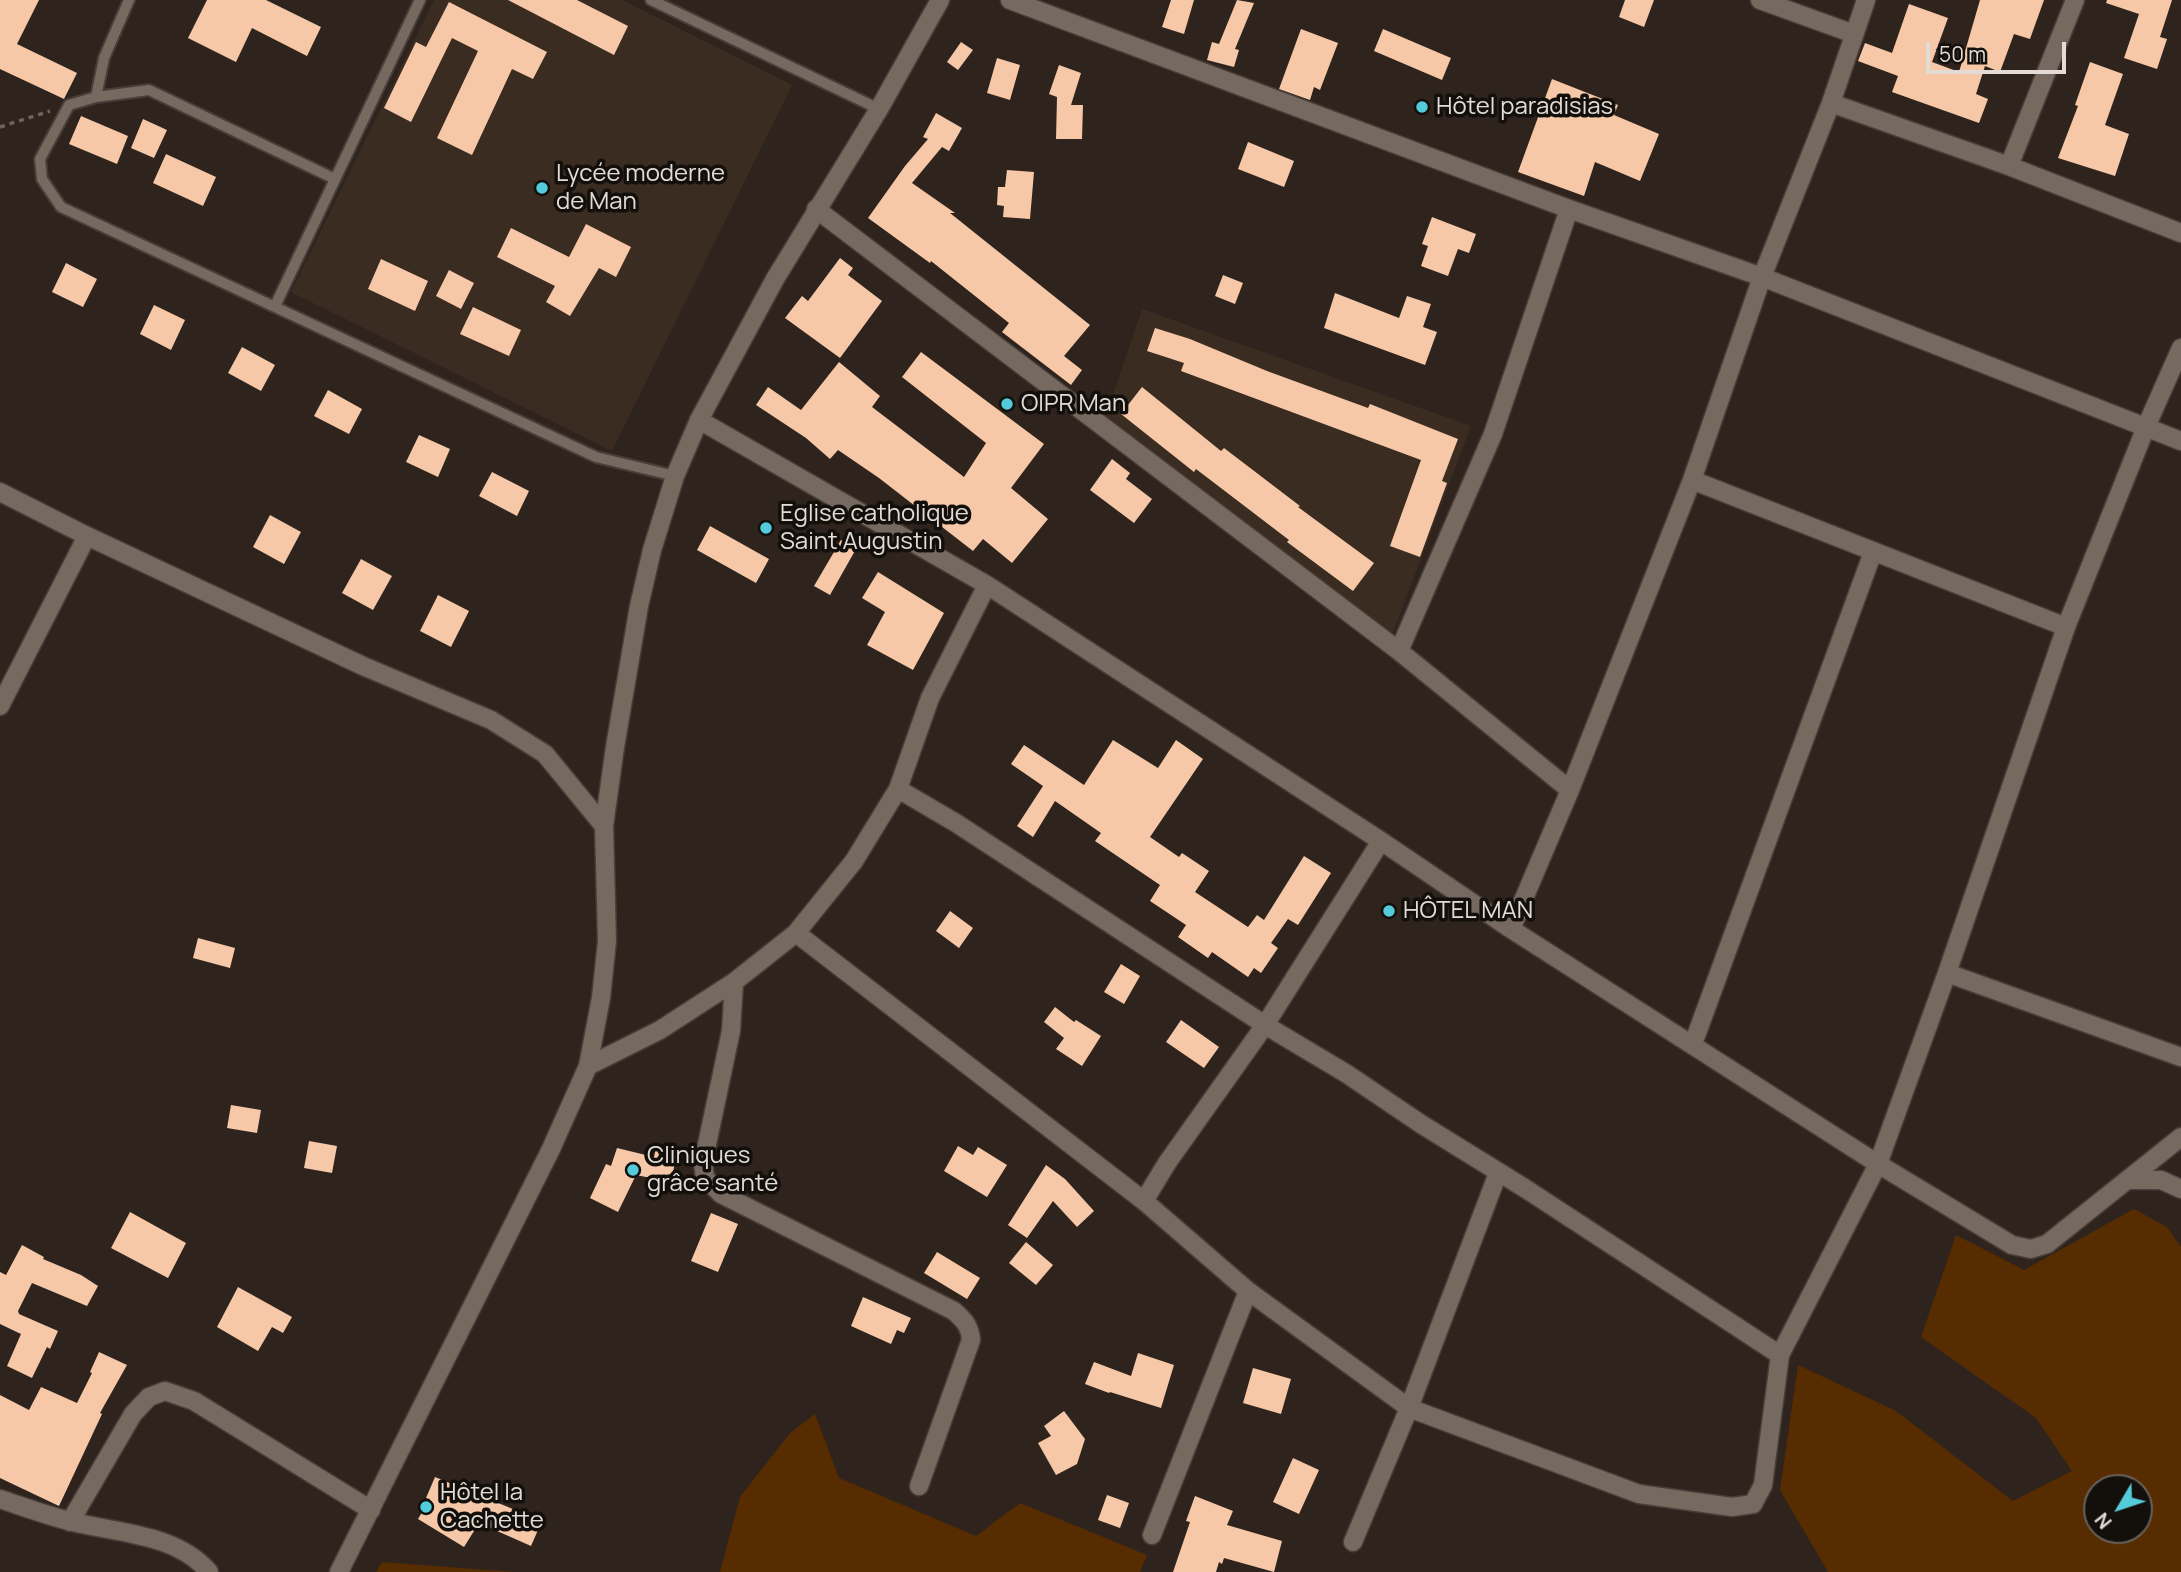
<!DOCTYPE html>
<meta charset="utf-8">
<style>
body{margin:0}
#map{position:relative;width:2181px;height:1572px;overflow:hidden;background:#2f241d;font-family:Manrope,sans-serif}
canvas{display:block}
.north{position:absolute;left:2083px;top:1474px;width:70px;height:70px;box-sizing:border-box;background:#130f0b;border:2px solid #66615c;border-radius:50%;rotate:231deg;font-size:19px;font-weight:700;line-height:28px;text-align:center;color:#e2dbd6}
.north::after{content:'';display:block;margin:auto;width:24px;height:32px;background:#53cbdb;clip-path:polygon(50% 0,100% 100%,50% 72%,0 100%)}
.scale{position:absolute;left:1926px;top:42px;width:140px;height:32px;box-sizing:border-box;border:4px solid #e2dbd6;border-top:0;padding-left:9px;font-size:21px;line-height:24px;white-space:nowrap;color:#e2dbd6;-webkit-text-stroke:5px #130f0b;paint-order:stroke}
</style>
<div id="map">
<canvas width="2181" height="1572"></canvas>
<div class="north">N</div>
<div class="scale">50 m</div>
</div>
<script>
const ctx = document.querySelector('canvas').getContext('2d');
ctx.lineJoin = 'round';
function fill(path, color) { ctx.fillStyle = color; ctx.fill(path, 'evenodd'); }
function trace(path, color, width, dash) { ctx.strokeStyle = color; ctx.lineWidth = width; ctx.lineCap = dash ? 'butt' : 'round'; ctx.setLineDash(dash || []); ctx.stroke(path); }
function write(font, color, halo, rows, align = 'center') {
  ctx.font = font + ' Manrope,sans-serif'; ctx.lineWidth = 7; ctx.setLineDash([]); ctx.textBaseline = 'middle'; ctx.strokeStyle = halo; ctx.fillStyle = color; for (const [text, x, y, turn = 0] of rows) {
    ctx.save(); ctx.translate(x, y); ctx.rotate((+turn || 0) * Math.PI / 180); ctx.textAlign = isNaN(turn) ? turn : align; if (halo) ctx.strokeText(text, 0, 0); ctx.fillText(text, 0, 0); ctx.restore();
  }
}
fill(new Path2D(`
 M 434,0 L 622,0 L 792,85 L 612,451 L 291,292 Z
 M 1142,309 L 1471,426 L 1391,638 L 1105,419 Z`), '#3b2c21');
fill(new Path2D(`
 M 2134,1209 L 2167,1227 L 2181,1247 L 2181,1572 L 1828,1572 L 1780,1490 L 1798,1365 L 1896,1411 L 2013,1501 L 2072,1471 L 2036,1418 L 1921,1337 L 1956,1235 L 2024,1270 ZM 2097,1488 L 2139,1488 L 2139,1530 L 2097,1530 Z
 M 815,1414 L 839,1478 L 976,1536 L 1020,1503 L 1147,1555 L 1140,1572 L 720,1572 L 740,1497 L 790,1433 Z
 M 382,1562 L 514,1572 L 376,1572 Z`), '#572c01');
fill(new Path2D(`
 M 0,0 L 39,0 L 17,44 L 77,73 L 64,99 L 0,69 Z
 M 207,0 L 266,0 L 321,27 L 307,56 L 252,28 L 236,62 L 188,38 Z
 M 508,0 L 577,0 L 628,26 L 614,55 Z
 M 1171,0 L 1194,0 L 1184,34 L 1162,27 Z
 M 1237,0 L 1254,3 L 1235,49 L 1239,50 L 1234,67 L 1207,60 L 1212,42 L 1219,44 Z
 M 1625,0 L 1654,0 L 1644,27 L 1619,17 Z
 M 1980,0 L 2044,0 L 2030,39 L 2014,34 L 2000,72 L 1985,66 L 1976,94 L 1988,99 L 1979,123 L 1892,92 L 1898,76 L 1858,61 L 1865,43 L 1892,53 L 1909,4 L 1948,18 L 1932,62 L 1959,72 Z
 M 2107,0 L 2172,0 L 2160,37 L 2167,39 L 2157,69 L 2124,58 L 2139,14 L 2106,3 Z
 M 449,2 L 547,52 L 533,79 L 512,69 L 472,155 L 437,138 L 478,51 L 452,38 L 411,122 L 384,108 L 416,42 L 426,47 Z
 M 1301,29 L 1338,43 L 1320,90 L 1314,87 L 1310,100 L 1279,89 Z
 M 1383,29 L 1451,58 L 1442,80 L 1374,51 Z
 M 961,42 L 973,50 L 958,70 L 947,62 Z
 M 997,58 L 1020,65 L 1010,100 L 987,93 Z
 M 2090,62 L 2123,74 L 2105,125 L 2129,134 L 2115,176 L 2058,158 L 2078,106 L 2075,105 Z
 M 1059,65 L 1081,73 L 1071,105 L 1083,105 L 1082,139 L 1056,139 L 1057,97 L 1049,94 Z
 M 1552,79 L 1618,105 L 1614,115 L 1659,134 L 1640,181 L 1595,162 L 1584,196 L 1518,172 Z
 M 936,113 L 962,128 L 949,151 L 942,147 L 912,183 L 955,213 L 950,213 L 1090,325 L 1064,356 L 1082,370 L 1071,385 L 1002,332 L 1009,323 L 931,261 L 930,263 L 868,218 L 905,166 L 928,139 L 923,137 Z
 M 81,116 L 128,136 L 117,164 L 69,144 Z
 M 143,119 L 167,130 L 154,158 L 131,148 Z
 M 1248,142 L 1294,161 L 1284,187 L 1238,169 Z
 M 166,154 L 216,177 L 203,206 L 153,183 Z
 M 1007,170 L 1034,172 L 1030,219 L 1003,217 L 1004,206 L 997,205 L 998,187 L 1005,187 Z
 M 1432,217 L 1476,234 L 1469,253 L 1458,249 L 1448,276 L 1421,266 L 1428,246 L 1422,244 Z
 M 586,224 L 631,247 L 616,277 L 599,268 L 570,316 L 546,302 L 555,286 L 497,257 L 511,228 L 569,257 Z
 M 840,258 L 853,268 L 848,275 L 882,301 L 840,358 L 785,318 L 802,296 L 808,301 Z
 M 381,259 L 428,281 L 415,311 L 368,289 Z
 M 66,263 L 97,279 L 83,307 L 52,292 Z
 M 449,270 L 474,283 L 461,309 L 436,296 Z
 M 1223,275 L 1243,283 L 1235,304 L 1215,296 Z
 M 1335,293 L 1399,318 L 1407,296 L 1431,304 L 1423,327 L 1437,332 L 1425,365 L 1324,328 Z
 M 154,305 L 185,320 L 171,350 L 140,334 Z
 M 473,307 L 521,330 L 509,356 L 460,334 Z
 M 1155,328 L 1190,339 L 1267,371 L 1368,408 L 1370,404 L 1458,439 L 1442,481 L 1447,483 L 1420,557 L 1390,546 L 1421,460 L 1181,371 L 1184,363 L 1147,351 Z
 M 242,347 L 275,365 L 261,391 L 228,373 Z
 M 921,352 L 1044,444 L 1011,488 L 1048,519 L 1012,563 L 983,539 L 973,551 L 879,478 L 838,450 L 830,459 L 806,438 L 756,405 L 768,387 L 801,410 L 839,362 L 880,396 L 872,407 L 964,477 L 986,443 L 902,377 Z
 M 1142,387 L 1221,451 L 1224,448 L 1300,506 L 1298,507 L 1374,563 L 1353,591 L 1287,542 L 1289,540 L 1196,469 L 1194,472 L 1121,414 Z
 M 328,390 L 362,409 L 349,434 L 314,416 Z
 M 419,435 L 450,449 L 438,477 L 406,462 Z
 M 1112,459 L 1130,473 L 1126,479 L 1152,499 L 1134,523 L 1090,490 Z
 M 492,472 L 529,491 L 517,516 L 479,496 Z
 M 270,515 L 301,532 L 284,564 L 253,547 Z
 M 710,526 L 769,559 L 756,583 L 697,550 Z
 M 841,540 L 856,549 L 830,595 L 814,586 Z
 M 361,559 L 392,576 L 373,610 L 342,593 Z
 M 878,572 L 944,613 L 913,670 L 867,645 L 885,612 L 862,598 Z
 M 438,595 L 469,611 L 451,647 L 420,631 Z
 M 1113,740 L 1158,768 L 1176,740 L 1203,759 L 1150,837 L 1179,857 L 1182,853 L 1209,871 L 1195,892 L 1248,927 L 1257,915 L 1264,920 L 1304,856 L 1331,873 L 1298,925 L 1288,919 L 1271,943 L 1278,948 L 1261,973 L 1254,968 L 1248,977 L 1212,952 L 1208,958 L 1178,937 L 1186,925 L 1150,901 L 1160,885 L 1095,841 L 1101,833 L 1055,801 L 1033,837 L 1017,826 L 1043,786 L 1011,764 L 1024,745 L 1084,785 Z
 M 950,911 L 973,928 L 959,948 L 936,931 Z
 M 198,938 L 235,948 L 230,968 L 193,958 Z
 M 1121,964 L 1140,976 L 1124,1004 L 1104,992 Z
 M 1055,1007 L 1074,1022 L 1076,1020 L 1101,1036 L 1082,1066 L 1056,1049 L 1064,1038 L 1044,1022 Z
 M 1181,1020 L 1219,1047 L 1204,1068 L 1166,1042 Z
 M 231,1105 L 261,1110 L 257,1133 L 227,1128 Z
 M 309,1141 L 337,1146 L 332,1173 L 304,1168 Z
 M 657,1144 L 678,1148 L 671,1182 L 636,1175 L 618,1212 L 590,1198 L 606,1164 L 611,1166 L 617,1148 L 654,1157 Z
 M 958,1146 L 973,1155 L 978,1147 L 1007,1165 L 987,1197 L 944,1171 Z
 M 1046,1165 L 1065,1179 L 1094,1211 L 1077,1227 L 1053,1201 L 1027,1238 L 1008,1225 Z
 M 130,1212 L 186,1243 L 168,1278 L 111,1248 Z
 M 711,1213 L 738,1224 L 718,1272 L 691,1261 Z
 M 1026,1242 L 1053,1265 L 1036,1285 L 1009,1263 Z
 M 22,1245 L 44,1257 L 43,1259 L 81,1275 L 98,1286 L 87,1306 L 32,1283 L 18,1311 L 19,1314 L 58,1331 L 50,1349 L 47,1347 L 32,1378 L 7,1366 L 21,1334 L 0,1324 L 0,1272 L 6,1275 Z
 M 937,1252 L 980,1278 L 967,1299 L 924,1273 Z
 M 238,1287 L 292,1317 L 283,1333 L 272,1327 L 258,1351 L 217,1327 Z
 M 863,1297 L 911,1318 L 904,1333 L 897,1330 L 891,1344 L 851,1326 Z
 M 99,1352 L 127,1365 L 100,1413 L 102,1414 L 59,1506 L 0,1478 L 0,1395 L 29,1410 L 41,1387 L 77,1403 L 92,1373 L 90,1372 Z
 M 1138,1353 L 1174,1365 L 1161,1408 L 1110,1392 L 1109,1393 L 1085,1384 L 1094,1362 L 1131,1376 Z
 M 1253,1368 L 1291,1379 L 1281,1414 L 1243,1403 Z
 M 1064,1411 L 1085,1439 L 1077,1464 L 1056,1475 L 1038,1443 L 1051,1436 L 1044,1426 Z
 M 1293,1458 L 1319,1470 L 1299,1514 L 1273,1502 Z
 M 435,1477 L 542,1521 L 531,1546 L 479,1523 L 464,1547 L 418,1519 L 430,1499 L 426,1498 Z
 M 1107,1495 L 1129,1503 L 1120,1528 L 1098,1520 Z
 M 1195,1496 L 1233,1511 L 1227,1525 L 1282,1541 L 1274,1572 L 1224,1558 L 1222,1564 L 1219,1562 L 1216,1572 L 1173,1572 L 1190,1522 L 1186,1521 Z`), '#f6c8a7');
const lane = new Path2D(`
 M 651,0 L 879,109
 M 96,97 L 104,58 L 129,0
 M 335,179 L 149,90 L 96,97 L 69,105 L 40,159 L 42,179 L 61,207 L 596,457 L 675,476
 M 275,306 L 420,0`);
const street = new Path2D(`
 M 1010,0 L 1569,209 L 1762,277 L 2181,441
 M 1760,0 L 1854,34
 M 1831,103 L 2009,166 L 2181,233
 M 2009,166 L 2075,0
 M 816,209 L 1399,651 L 1570,790
 M 699,420 L 987,585 L 1381,841 L 1511,929 L 1878,1164 L 2012,1245 L 2031,1249 L 2047,1244 L 2181,1137
 M 1692,480 L 2066,627
 M 0,492 L 87,536 L 363,666 L 491,720 L 545,754 L 604,826
 M 1399,651 L 1493,434 L 1569,209
 M 0,706 L 87,536
 M 898,789 L 956,823 L 1265,1025 L 1347,1074 L 1421,1124 L 1526,1189 L 1780,1355
 M 1511,929 L 1570,790 L 1692,480 L 1762,277 L 1831,103 L 1866,0
 M 796,933 L 1144,1201 L 1248,1291 L 1409,1408 L 1639,1494 L 1732,1507 L 1753,1504 L 1763,1485 L 1780,1355 L 1878,1164 L 1947,973 L 2066,627 L 2146,427 L 2181,348
 M 1947,973 L 2181,1057
 M 734,982 L 731,1031 L 703,1163 L 705,1178 L 721,1194 L 954,1311 C 964,1320 970,1326 971,1340 L 919,1486
 M 1693,1044 L 1873,552
 M 588,1066 L 660,1030 L 734,982 L 796,933 L 854,861 L 898,789 L 930,698 L 987,585
 M 2128,1180 L 2161,1180 L 2181,1189
 M 1144,1201 L 1167,1163 L 1265,1025 L 1381,841
 M 0,1499 C 24,1507 48,1516 73,1522 C 118,1533 177,1534 209,1572
 M 70,1522 L 133,1414 L 149,1397 L 165,1391 L 194,1401 L 371,1510
 M 1152,1535 L 1248,1291
 M 1353,1542 L 1409,1408 L 1498,1173`);
const secondary = new Path2D(`
 M 339,1572 L 551,1149 L 588,1066 L 601,998 L 607,941 L 604,826 L 615,747 L 639,606 L 652,550 L 675,476 L 699,420 L 775,279 L 879,109 L 940,0`);
trace(lane, '#483e39', 14);
trace(street, '#483e39', 21);
trace(secondary, '#483e39', 21);
trace(new Path2D(`
 M 0,127 L 50,111`), '#6d645e', 3.5, [5, 5]);
trace(lane, '#756960', 10);
trace(street, '#756960', 18);
trace(secondary, '#756960', 18);
for (const [x, y, r, color] of [
 [1422,107,7,"#53cbdb"],
 [542,188,7,"#53cbdb"],
 [1007,404,7,"#53cbdb"],
 [766,528,7,"#53cbdb"],
 [1389,911,7,"#53cbdb"],
 [633,1170,7,"#53cbdb"],
 [426,1507,7,"#53cbdb"]
]) { const dot = new Path2D(); dot.arc(x, y, r, 0, 2 * Math.PI); ctx.fillStyle = color; ctx.fill(dot); trace(dot, '#130f0b', 2.5); }
write('24px', '#e2dbd6', '#130f0b', [
 ["Hôtel paradisias",1436,107],
 ["Lycée moderne",556,174],
 ["de Man",556,202],
 ["OIPR Man",1021,404],
 ["Eglise catholique",780,514],
 ["Saint Augustin",780,542],
 ["HÔTEL MAN",1403,911],
 ["Cliniques",647,1156],
 ["grâce santé",647,1184],
 ["Hôtel la",440,1493],
 ["Cachette",440,1521]
], 'left');
</script>
